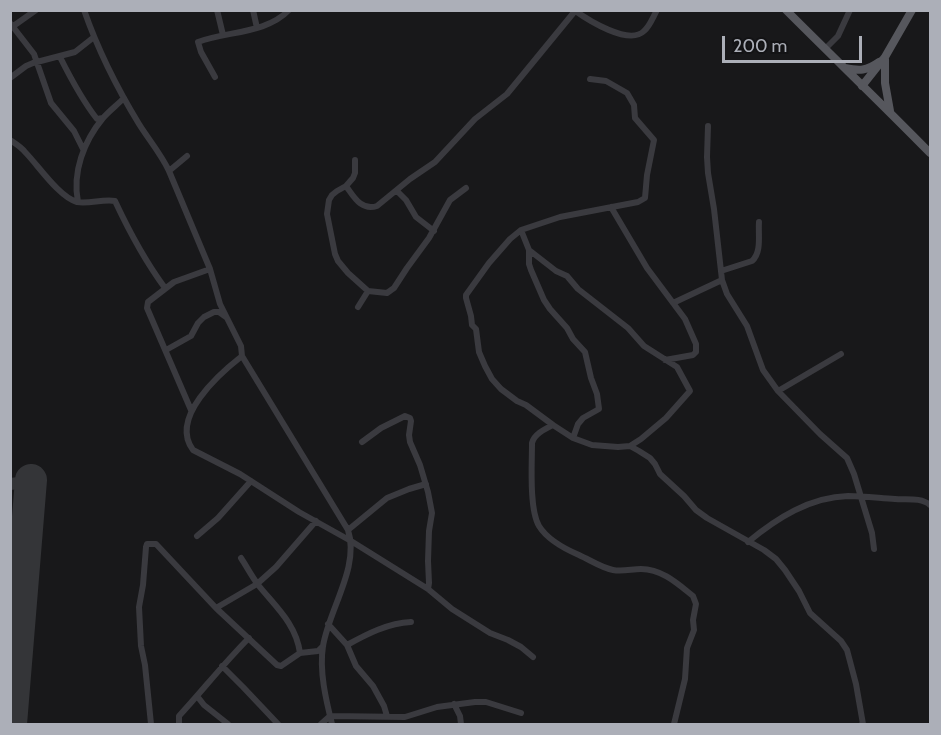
<!DOCTYPE html>
<style>
body{margin:0}
#map{position:relative;width:941px;height:735px;overflow:hidden;background:#18181a;font-family:Cabin,sans-serif}
canvas{display:block}
.frame{position:absolute;inset:0;border:12px solid #acafb8;pointer-events:none}
.scale{position:absolute;left:722px;top:36px;width:140px;height:27px;box-sizing:border-box;border:3px solid #acafb8;border-top:0;padding-left:8px;font-size:18px;line-height:21px;white-space:nowrap;color:#acafb8;-webkit-text-stroke:4px #131315;paint-order:stroke}
</style>
<div id="map">
<canvas width="941" height="735"></canvas>
<div class="frame"></div>
<div class="scale">200 m</div>
</div>
<script>
const ctx = document.querySelector('canvas').getContext('2d');
ctx.lineJoin = 'round';
function trace(path, color, width, dash) { ctx.strokeStyle = color; ctx.lineWidth = width; ctx.lineCap = dash ? 'butt' : 'round'; ctx.setLineDash(dash || []); ctx.stroke(path); }
trace(new Path2D(`
 M 10,484 L 19,483 L 30,486
 M 10,576 L 19,597 L 20,606`), '#343538', 12);
trace(new Path2D(`
 M 11,724 L 31,480`), '#343538', 32);
trace(new Path2D(`
 M 84,10 C 98,50 117,88 139,124 C 149,140 161,154 169,171 L 210,269 L 220,304 L 241,346 L 242,356 L 348,530 C 360,567 329,609 323,646 C 319,671 326,700 332,724
 M 217,10 L 223,35
 M 253,10 L 257,28
 M 574,10 C 588,20 629,46 644,31 C 650,26 653,17 657,10
 M 10,23 L 34,54 L 51,103 L 74,131 L 83,149
 M 12,27 L 36,10
 M 825,49 L 838,36 L 850,10
 M 60,57 C 71,79 82,100 97,119 L 103,118
 M 215,77 L 201,52 L 198,42 C 227,31 266,34 289,10
 M 10,78 L 26,66 L 33,63 L 75,52 L 94,37
 M 708,126 L 707,157 L 708,173 L 714,209 L 722,280 L 727,294 L 747,326 L 763,370 L 778,391 L 820,434 L 847,458 L 854,474 L 872,533 L 874,549
 M 10,140 C 16,144 21,147 25,152 C 38,165 59,197 77,202 C 89,204 103,199 115,201 C 129,231 145,261 165,288
 M 355,160 L 355,173 L 353,178 L 346,186 L 337,191 L 332,195 L 329,200 L 327,214 L 335,254 L 338,261 L 348,273 L 368,291 L 387,293 L 394,288 L 407,268 L 429,238 L 450,200 L 466,188
 M 169,171 L 187,156
 M 346,186 C 354,197 361,211 377,206 L 410,179 L 435,162 L 475,119 L 507,94 L 575,11
 M 397,191 L 406,200 L 416,217 L 434,231
 M 78,202 C 72,172 84,141 103,118 C 109,111 117,105 124,98
 M 611,207 L 647,268 L 685,319 L 696,344 L 696,352 L 693,355 L 665,360
 M 521,230 L 529,250 L 529,264 L 531,270 L 544,300 L 550,309 L 567,328 L 573,339 L 585,352 L 591,378 L 597,394 L 599,409 L 583,418 L 578,424 L 573,438
 M 529,250 L 556,271 L 567,276 L 578,289 L 628,328 L 644,346 L 677,367 L 690,391 L 666,418 L 641,439 L 630,446
 M 721,271 L 752,261 C 762,252 758,235 759,222
 M 673,303 L 722,280
 M 358,307 L 368,291
 M 166,350 L 191,336 L 198,323 L 204,317 L 214,312 L 219,312 L 226,317
 M 242,356 C 219,374 169,418 193,450 L 240,474 L 299,512 L 351,541 L 428,589 L 452,609 L 490,633 L 508,640 L 521,647 L 533,657
 M 778,391 L 841,354
 M 191,410 L 147,308 L 148,302 L 174,282 L 210,269
 M 553,425 L 526,405 L 517,401 L 501,389 L 492,379 L 485,366 L 479,352 L 476,329 L 472,325 L 471,316 L 466,298 L 466,295 L 489,263 L 510,239 L 521,230 L 560,217 L 638,202 L 645,198 L 647,175 L 654,140 L 635,118 L 634,105 L 627,93 L 606,81 L 590,79
 M 362,442 L 381,428 L 405,416 L 410,418 L 411,421 L 409,435 L 410,442 L 420,465 L 428,492 L 432,513 L 429,531 L 428,561 L 429,583 L 428,589
 M 348,530 L 387,498 L 409,489 L 426,484
 M 197,536 L 218,518 L 251,481
 M 748,542 C 777,518 810,497 848,496 C 863,496 879,498 895,499 C 906,500 921,497 930,505
 M 241,558 C 247,567 252,577 259,586 C 276,607 296,624 300,653
 M 216,608 L 257,584 L 276,567 L 316,521
 M 328,624 L 347,645 L 356,666 L 373,686 L 384,706 L 387,716
 M 347,645 C 367,634 388,623 411,622
 M 222,666 L 243,687 L 278,724
 M 197,696 L 204,705 L 228,724
 M 454,704 L 460,716 L 461,724
 M 151,724 L 145,665 L 141,646 L 139,607 L 143,585 L 146,547 L 147,544 L 156,544 L 216,608 L 277,665 L 281,666 L 300,653 L 318,651 L 323,646
 M 179,724 L 179,716 C 203,690 224,663 249,638
 M 321,724 L 330,716 L 405,717 L 437,707 L 475,702 L 486,702 L 521,713
 M 674,724 L 685,679 L 687,648 L 694,630 L 693,620 L 696,604 L 693,596 C 678,584 662,569 641,569 C 632,569 622,572 613,570 C 602,568 590,560 579,555 C 565,549 547,539 539,526 C 529,509 532,463 532,443 C 534,434 545,429 553,425 L 573,438 L 592,445 L 618,447 L 630,446 L 639,451 L 650,458 L 655,464 L 660,474 L 684,496 L 696,510 L 707,518 L 764,550 L 776,559 L 785,570 L 799,591 L 810,613 L 841,641 L 847,650 L 856,684 L 863,724 L 862,724`), '#3a3a3f', 6);
trace(new Path2D(`
 M 786,10 C 834,58 883,105 930,153
 M 885,59 L 885,83 L 890,111
 M 845,68 C 860,71 866,71 879,62
 M 862,86 L 885,57 L 912,10`), '#56575d', 8);
</script>
